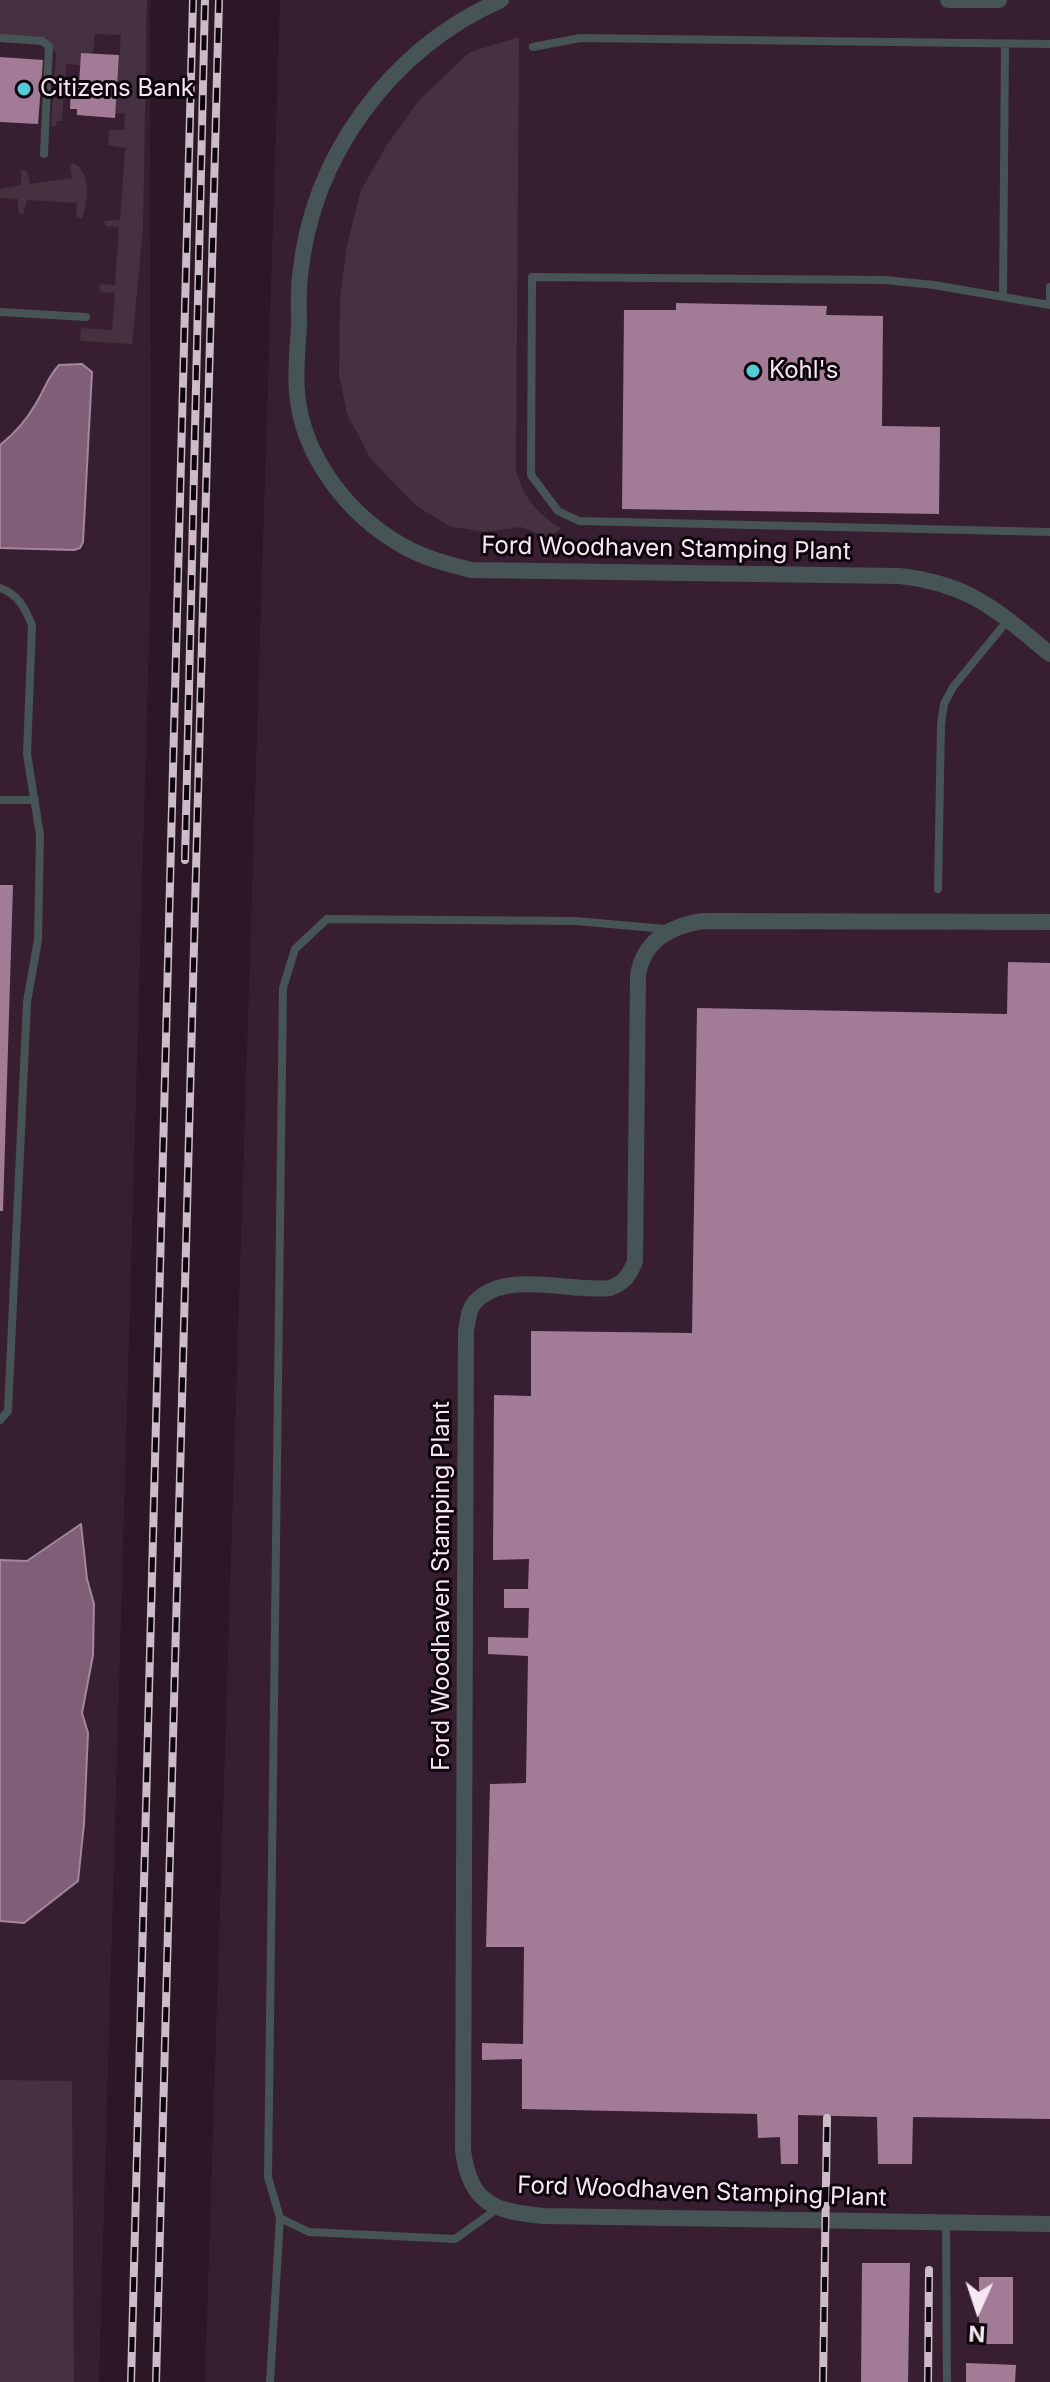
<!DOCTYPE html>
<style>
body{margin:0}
#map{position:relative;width:1050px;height:2382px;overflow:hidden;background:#2b1725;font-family:Inter,sans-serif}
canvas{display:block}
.north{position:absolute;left:938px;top:2270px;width:80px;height:80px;-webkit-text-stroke:6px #0e060c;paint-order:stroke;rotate:183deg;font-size:22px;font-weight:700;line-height:32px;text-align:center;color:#f6e7f1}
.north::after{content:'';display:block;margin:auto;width:28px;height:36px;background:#f6e7f1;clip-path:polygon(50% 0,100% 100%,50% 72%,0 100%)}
</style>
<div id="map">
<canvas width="1050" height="2382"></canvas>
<div class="north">N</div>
</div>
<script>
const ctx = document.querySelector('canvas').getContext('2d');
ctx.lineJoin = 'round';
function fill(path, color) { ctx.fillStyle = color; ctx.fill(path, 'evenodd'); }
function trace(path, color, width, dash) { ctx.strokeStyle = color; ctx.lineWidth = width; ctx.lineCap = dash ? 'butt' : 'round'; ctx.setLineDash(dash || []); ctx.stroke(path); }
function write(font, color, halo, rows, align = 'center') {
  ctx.font = font + ' Inter,sans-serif'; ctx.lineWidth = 6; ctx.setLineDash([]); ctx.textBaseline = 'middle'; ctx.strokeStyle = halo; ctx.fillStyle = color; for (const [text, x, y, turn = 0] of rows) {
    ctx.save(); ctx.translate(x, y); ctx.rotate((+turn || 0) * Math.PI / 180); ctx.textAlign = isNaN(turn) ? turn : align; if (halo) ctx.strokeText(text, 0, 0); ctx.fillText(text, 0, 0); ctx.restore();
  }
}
fill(new Path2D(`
 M 50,0 L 150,0 L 151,576 L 99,2382 L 0,2382 L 0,5 Z
 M 280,0 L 1050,0 L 1050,2382 L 205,2382 Z`), '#381e31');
fill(new Path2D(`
 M 0,0 L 147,0 L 143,229 L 132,344 L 80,341 L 81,328 L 112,330 L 115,293 L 101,292 L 99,287 L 101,284 L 115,285 L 119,227 L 106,226 L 104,221 L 120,220 L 125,148 L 108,145 L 109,130 L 124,130 L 125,114 L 115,113 L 121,35 L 95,34 L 93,54 L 81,53 L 80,65 L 66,64 L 62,121 L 57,121 L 56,126 L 51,126 L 56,54 L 49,42 L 0,36 Z
 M 519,37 L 516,469 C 522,496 537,514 561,528 L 549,538 L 521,527 L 484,532 L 449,526 L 415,505 L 371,459 L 347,414 L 339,374 L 340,298 L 347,245 L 361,190 L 387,145 L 420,99 L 470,52 Z
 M 73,163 C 92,171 88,202 82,219 L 76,216 L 77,203 L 27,200 L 23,215 L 18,212 L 18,199 L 0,198 L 0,189 L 21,185 L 21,170 L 27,171 L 30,184 L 72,178 L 70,165 Z
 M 0,2080 L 72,2081 L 74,2382 L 0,2382 Z`), '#45313f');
const water = new Path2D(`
 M 82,364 L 92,372 L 83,542 L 80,548 L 74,550 L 0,548 L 0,445 C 14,434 26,421 35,405 C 44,391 47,378 59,365 Z
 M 81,1524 L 87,1579 L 94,1604 L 93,1655 L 82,1713 L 88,1733 L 84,1824 L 78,1881 L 24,1923 L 0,1921 L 0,1560 L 27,1561 Z`);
fill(water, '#815e77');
trace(water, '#a4879c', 2);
fill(new Path2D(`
 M 81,53 L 119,55 L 115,118 L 77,115 L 77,109 L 70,109 L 71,84 L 79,84 Z
 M 0,57 L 43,60 L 38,124 L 0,122 Z
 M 676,303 L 827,306 L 826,315 L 883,316 L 882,426 L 940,427 L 939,514 L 622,509 L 624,310 L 676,310 Z
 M 0,885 L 13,885 L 3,1211 L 0,1211 Z
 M 1008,962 L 1050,963 L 1050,2119 L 913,2117 L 912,2164 L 878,2164 L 877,2117 L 798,2115 L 798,2164 L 781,2164 L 780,2137 L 758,2138 L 757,2114 L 522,2109 L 522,2059 L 482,2060 L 482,2043 L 523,2044 L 524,1947 L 486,1947 L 490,1784 L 526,1783 L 528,1656 L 488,1654 L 488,1637 L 528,1638 L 529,1608 L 504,1608 L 504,1589 L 528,1589 L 529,1559 L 493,1560 L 494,1395 L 531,1396 L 531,1331 L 692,1333 L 697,1008 L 1007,1014 Z
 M 862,2263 L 910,2263 L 908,2382 L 861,2382 Z
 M 979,2277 L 1013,2277 L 1013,2344 L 979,2344 Z
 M 966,2363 L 1016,2365 L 1015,2382 L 966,2382 Z`), '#a27c96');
trace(new Path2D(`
 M 0,38 L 42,41 L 49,46 L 44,154
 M 533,47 L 580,38 L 1050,44
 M 1003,297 L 1005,44
 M 1050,305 L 934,285 L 885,280 L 532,277 L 531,475 L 558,511 L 579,521 L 1050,532
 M 1050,305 L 1050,287
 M 0,312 L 86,317
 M 0,588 C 18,594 25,608 32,625 L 27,754 L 40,835 L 38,940 L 27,1002 L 8,1411 L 0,1420
 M 0,800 L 35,800
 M 938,889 L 941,724 L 944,704 L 953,687 L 1008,620
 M 497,2209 L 455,2239 L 309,2232 L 280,2218 L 268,2177 L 283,988 L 295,949 L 327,919 L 576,921 L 666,929
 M 946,2223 L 947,2382
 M 270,2382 L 280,2218`), '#465456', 8);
trace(new Path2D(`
 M 501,0 C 391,49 312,155 300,276 C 298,292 299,309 299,325 C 298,347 295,370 297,392 C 302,456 348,515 403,546 C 424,558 448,564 471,570 L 899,576 C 971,584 996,610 1050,654
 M 948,0 L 999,0
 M 1050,922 L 703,921 C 670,926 644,940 638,975 L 635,1261 C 630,1275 624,1283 610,1288 C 571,1293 506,1269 475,1302 C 468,1310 468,1321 466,1331 L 463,2151 C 471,2205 494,2211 544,2216 L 1050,2224`), '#465456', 16);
const rail = new Path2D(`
 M 185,860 L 205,0
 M 131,2382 L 193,0
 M 156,2382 L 219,0
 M 823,2382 L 827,2118
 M 928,2382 L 929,2270`);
trace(rail, '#ccbcc7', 8);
trace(rail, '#0e060c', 5, [15]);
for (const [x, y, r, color] of [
 [24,89,8,"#52cbd9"],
 [753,371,8,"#52cbd9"]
]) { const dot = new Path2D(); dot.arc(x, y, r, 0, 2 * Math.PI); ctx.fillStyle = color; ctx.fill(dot); trace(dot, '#0e060c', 3); }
write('24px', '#f6e7f1', '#0e060c', [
 ["Citizens Bank",40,89],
 ["Kohl's",769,371]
], 'left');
write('24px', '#f6e7f1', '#0e060c', [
 ["Ford Woodhaven Stamping Plant",666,549,1],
 ["Ford Woodhaven Stamping Plant",442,1586,-90],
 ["Ford Woodhaven Stamping Plant",702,2192,2]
]);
</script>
